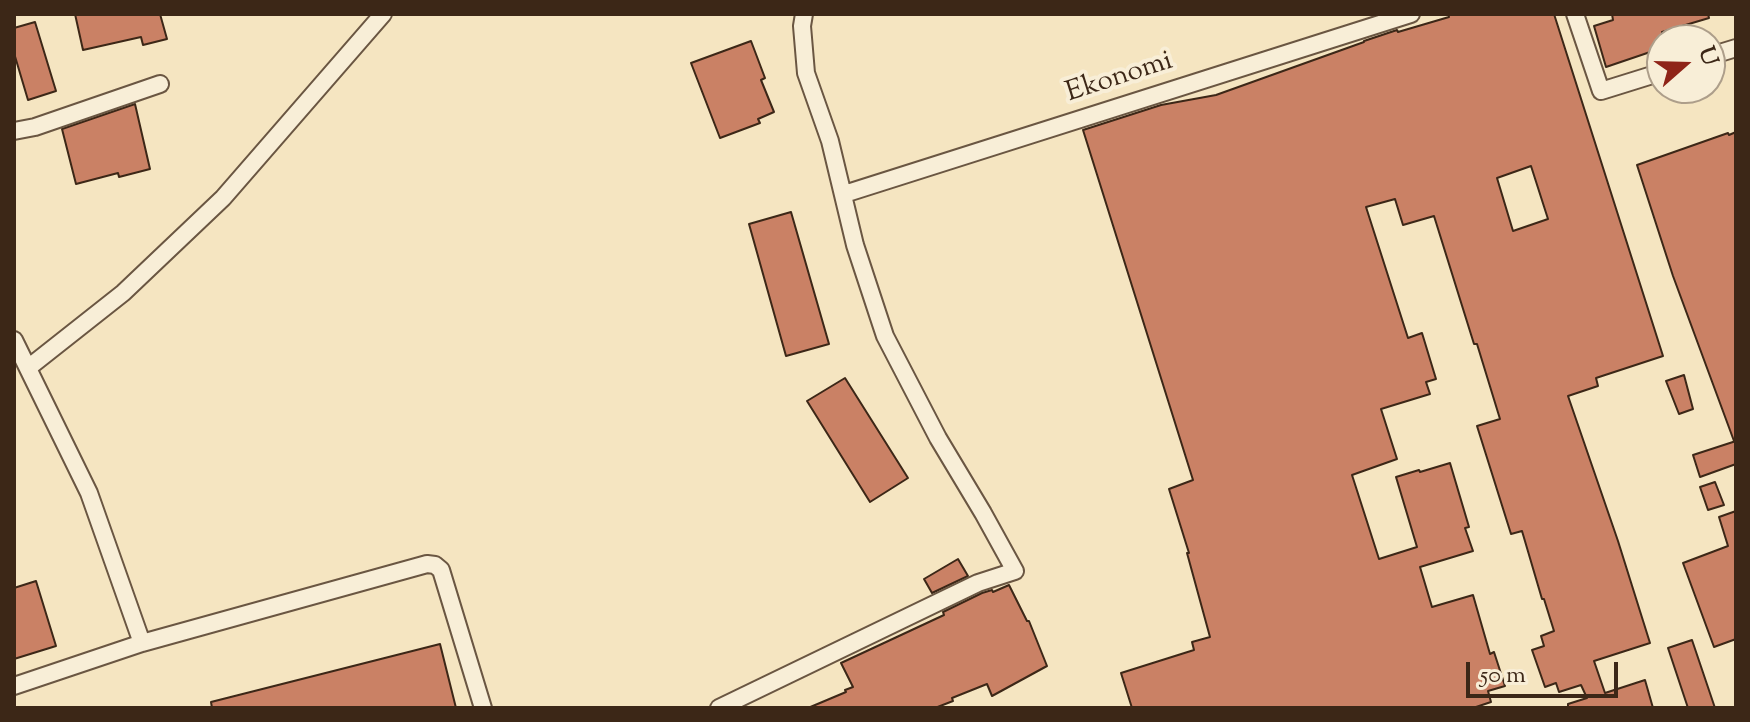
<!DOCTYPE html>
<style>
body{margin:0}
#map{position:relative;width:1750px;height:722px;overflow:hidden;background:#f5e5c1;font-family:"Sorts Mill Goudy",serif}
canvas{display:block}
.frame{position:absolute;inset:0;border:16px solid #3c2717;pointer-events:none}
.north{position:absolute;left:1646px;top:24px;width:80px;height:80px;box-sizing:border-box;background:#f8eed7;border:2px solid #ad9e8a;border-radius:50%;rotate:70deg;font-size:22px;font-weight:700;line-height:32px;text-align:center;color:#3c2717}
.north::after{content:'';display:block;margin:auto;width:28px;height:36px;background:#8f2418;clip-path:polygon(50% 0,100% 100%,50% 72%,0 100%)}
.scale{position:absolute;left:1466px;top:662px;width:152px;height:36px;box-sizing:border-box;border:4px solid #3c2717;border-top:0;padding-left:10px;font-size:24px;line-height:28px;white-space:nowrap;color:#3c2717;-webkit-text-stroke:6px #f8eed7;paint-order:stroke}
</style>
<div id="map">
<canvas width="1750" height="722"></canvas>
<div class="frame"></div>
<div class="north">U</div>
<div class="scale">50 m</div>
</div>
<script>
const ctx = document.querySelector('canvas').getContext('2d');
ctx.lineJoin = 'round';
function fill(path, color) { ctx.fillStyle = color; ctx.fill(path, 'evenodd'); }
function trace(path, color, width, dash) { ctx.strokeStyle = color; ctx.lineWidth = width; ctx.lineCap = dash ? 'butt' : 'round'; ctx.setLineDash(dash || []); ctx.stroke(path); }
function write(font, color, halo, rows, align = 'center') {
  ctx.font = font + ' "Sorts Mill Goudy",serif'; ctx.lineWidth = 8; ctx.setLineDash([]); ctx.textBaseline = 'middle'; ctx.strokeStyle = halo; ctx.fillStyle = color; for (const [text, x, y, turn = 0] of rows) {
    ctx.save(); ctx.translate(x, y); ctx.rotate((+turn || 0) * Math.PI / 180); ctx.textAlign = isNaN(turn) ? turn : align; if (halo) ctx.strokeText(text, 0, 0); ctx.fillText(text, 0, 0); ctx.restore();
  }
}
const building = new Path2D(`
 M 75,14 L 160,14 L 167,39 L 143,45 L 141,37 L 83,50 Z
 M 1448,14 L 1554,14 L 1663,356 L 1596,378 L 1598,386 L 1568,396 L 1618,541 L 1650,643 L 1594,661 L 1605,693 L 1645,680 L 1653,708 L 1568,708 L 1568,704 L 1587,698 L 1581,685 L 1559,692 L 1556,683 L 1545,687 L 1532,650 L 1544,646 L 1541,636 L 1554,631 L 1544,599 L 1542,599 L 1522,531 L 1511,534 L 1477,426 L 1500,419 L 1477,344 L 1474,344 L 1434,216 L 1403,225 L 1395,199 L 1366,207 L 1408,338 L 1422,333 L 1436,379 L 1426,382 L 1430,394 L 1381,409 L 1397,459 L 1352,475 L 1379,559 L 1417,547 L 1396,477 L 1419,470 L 1420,472 L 1450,463 L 1469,527 L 1465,528 L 1473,551 L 1420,567 L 1432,607 L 1473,595 L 1490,654 L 1494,652 L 1505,686 L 1488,691 L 1491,702 L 1473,708 L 1132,708 L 1121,673 L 1194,650 L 1192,642 L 1210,637 L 1187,553 L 1189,553 L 1169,489 L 1193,480 L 1083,130 L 1161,105 L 1216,95 L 1364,42 L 1364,41 L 1397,30 L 1398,32 L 1449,17 ZM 1531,166 L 1548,219 L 1513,231 L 1497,178 Z
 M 1612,14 L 1708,14 L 1709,18 L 1662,32 L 1662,48 L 1606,67 L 1594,26 L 1613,20 Z
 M 35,22 L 56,91 L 28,100 L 14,53 L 14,28 Z
 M 751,41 L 765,78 L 761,80 L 774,112 L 758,119 L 760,123 L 720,138 L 691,63 Z
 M 135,104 L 150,169 L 119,177 L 118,173 L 76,184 L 62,129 Z
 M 1736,132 L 1736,441 L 1734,441 L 1673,276 L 1637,165 L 1728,133 L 1729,135 Z
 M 791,212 L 829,344 L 786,356 L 749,224 Z
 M 1684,375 L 1693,409 L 1679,414 L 1666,381 Z
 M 845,378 L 908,478 L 870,502 L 807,401 Z
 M 1736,441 L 1736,464 L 1700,477 L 1693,455 Z
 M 1715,482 L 1724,505 L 1708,510 L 1700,487 Z
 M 1736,511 L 1736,639 L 1714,647 L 1683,563 L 1728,546 L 1719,517 Z
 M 958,559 L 968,576 L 932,593 L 924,579 Z
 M 36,581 L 56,646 L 14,659 L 14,588 Z
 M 1009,585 L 1027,621 L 1029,621 L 1047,666 L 992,696 L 987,684 L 952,698 L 953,701 L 935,708 L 808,708 L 846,692 L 845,690 L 853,687 L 841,663 L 944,615 L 943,612 L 982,593 L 992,590 L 993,592 Z
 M 1692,640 L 1715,708 L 1688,708 L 1668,648 Z
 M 440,644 L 456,708 L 212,708 L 211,702 Z`);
fill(building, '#ca8165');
trace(building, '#3c2717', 2);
const minor = new Path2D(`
 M 1575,14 L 1601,91 L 1662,72
 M 1710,56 L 1736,48
 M 14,131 L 35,127 L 160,84
 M 844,194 L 1411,14
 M 14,340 L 89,493 L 142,643
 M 28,368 L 123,293 L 223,198 L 383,14
 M 14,686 L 142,643 L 427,564 L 435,565 L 441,570 L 483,708
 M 719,708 L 978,583 L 1015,571 L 983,513 L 938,438 L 885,336 L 855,245 L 830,141 L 806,73 L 802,26 L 804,14`);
trace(minor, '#6a5642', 20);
trace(minor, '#f8eed7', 16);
write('28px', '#3c2717', '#f8eed7', [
 ["Ekonomi",1120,79,-18]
]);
</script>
